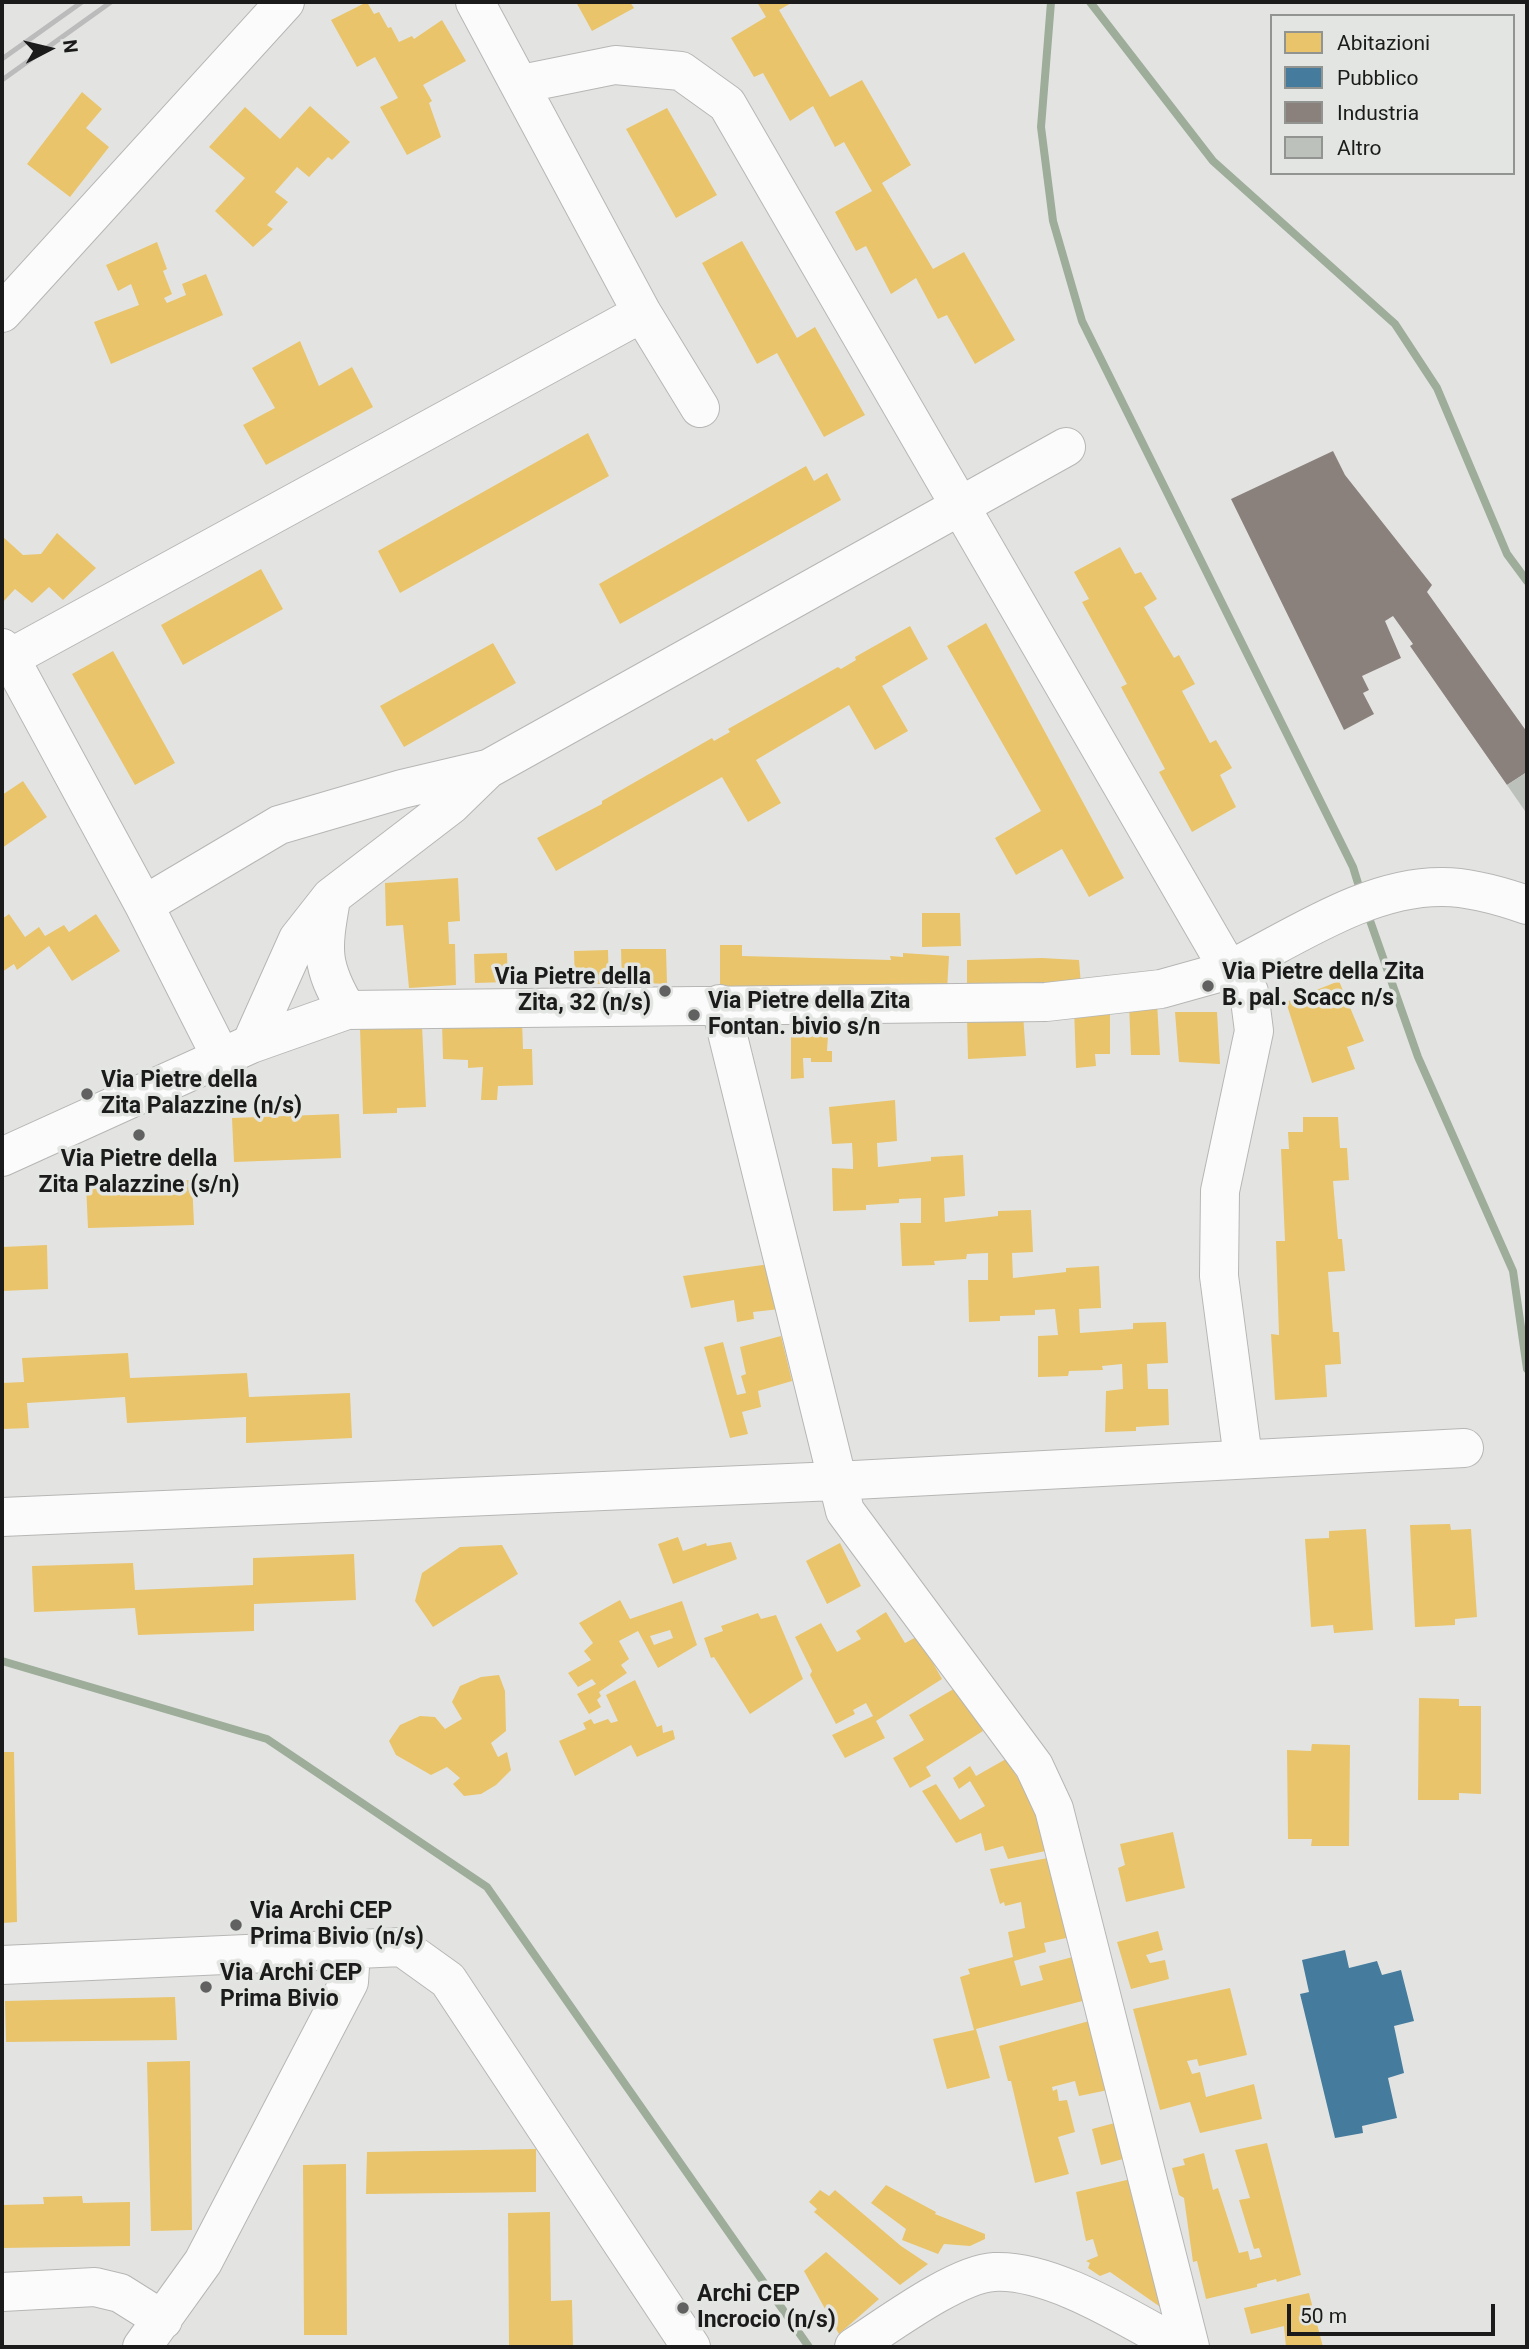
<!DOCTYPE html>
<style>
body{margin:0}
#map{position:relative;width:1529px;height:2349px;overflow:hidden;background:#e3e4e2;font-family:Roboto,sans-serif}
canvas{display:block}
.frame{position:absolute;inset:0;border:4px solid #1a1b1a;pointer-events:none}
.legend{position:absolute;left:1270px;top:14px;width:245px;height:161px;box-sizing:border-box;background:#e2e5e1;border:2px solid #929491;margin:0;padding:9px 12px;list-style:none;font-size:21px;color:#1a1b1a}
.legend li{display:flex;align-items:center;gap:14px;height:35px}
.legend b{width:35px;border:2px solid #929491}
.north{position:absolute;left:14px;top:14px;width:70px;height:70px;-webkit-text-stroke:5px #e2e5e1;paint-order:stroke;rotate:83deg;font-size:19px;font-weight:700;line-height:28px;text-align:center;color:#1a1b1a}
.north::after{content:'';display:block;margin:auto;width:24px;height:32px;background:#1a1b1a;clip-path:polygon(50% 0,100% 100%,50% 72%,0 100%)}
.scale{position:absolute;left:1287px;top:2304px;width:208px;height:32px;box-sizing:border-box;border:4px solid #1a1b1a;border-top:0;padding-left:9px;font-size:21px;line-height:24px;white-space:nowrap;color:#1a1b1a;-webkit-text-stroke:5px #e2e5e1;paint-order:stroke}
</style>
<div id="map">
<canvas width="1529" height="2349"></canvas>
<div class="frame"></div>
<ul class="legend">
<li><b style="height:19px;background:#e9c46a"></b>Abitazioni</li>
<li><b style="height:19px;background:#457b9d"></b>Pubblico</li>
<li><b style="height:19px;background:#8a817c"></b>Industria</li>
<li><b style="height:19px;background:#bcc1bc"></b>Altro</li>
</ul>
<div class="north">N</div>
<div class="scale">50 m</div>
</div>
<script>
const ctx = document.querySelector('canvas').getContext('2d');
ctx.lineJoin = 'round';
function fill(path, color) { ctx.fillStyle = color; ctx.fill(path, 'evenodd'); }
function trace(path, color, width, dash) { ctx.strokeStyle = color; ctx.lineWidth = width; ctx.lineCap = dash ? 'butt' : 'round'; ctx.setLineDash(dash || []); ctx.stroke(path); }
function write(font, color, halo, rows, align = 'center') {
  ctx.font = font + ' Roboto,sans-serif'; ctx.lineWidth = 7; ctx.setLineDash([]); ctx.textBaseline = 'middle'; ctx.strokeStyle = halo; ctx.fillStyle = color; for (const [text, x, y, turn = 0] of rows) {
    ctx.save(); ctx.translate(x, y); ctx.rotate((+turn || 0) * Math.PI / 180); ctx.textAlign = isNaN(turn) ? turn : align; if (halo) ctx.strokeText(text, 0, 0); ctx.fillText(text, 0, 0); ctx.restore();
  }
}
fill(new Path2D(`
 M 367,2 L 374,14 L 379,12 L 388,28 L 391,27 L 399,42 L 412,36 L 414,39 L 442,20 L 466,61 L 423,85 L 432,101 L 429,103 L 441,137 L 407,155 L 380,107 L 398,98 L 375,57 L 357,67 L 331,20 Z
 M 576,2 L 630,2 L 634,8 L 592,31 Z
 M 757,2 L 793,2 L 779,10 L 830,97 L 862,80 L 911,165 L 882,183 L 933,269 L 964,252 L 1015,340 L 975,364 L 947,315 L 938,319 L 916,278 L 891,294 L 866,246 L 856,251 L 835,212 L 872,191 L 844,142 L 835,147 L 813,106 L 790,121 L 763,73 L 754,77 L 731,38 L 766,17 Z
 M 82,92 L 102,109 L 86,128 L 109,147 L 70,197 L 27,164 Z
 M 310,106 L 350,142 L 332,160 L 328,157 L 309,177 L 297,167 L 275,192 L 288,202 L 267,225 L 273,229 L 253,247 L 215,211 L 245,178 L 209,147 L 245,107 L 280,139 Z
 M 667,108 L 717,195 L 676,218 L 626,129 Z
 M 742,241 L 797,338 L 815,327 L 865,415 L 824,437 L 777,353 L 757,364 L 702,263 Z
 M 157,242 L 167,269 L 163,271 L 172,294 L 164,298 L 167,303 L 186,295 L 182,284 L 206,274 L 223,315 L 111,364 L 94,322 L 139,305 L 131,284 L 118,291 L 106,265 Z
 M 300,341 L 319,386 L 352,367 L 373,407 L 266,465 L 243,425 L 275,408 L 252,368 Z
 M 588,433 L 609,476 L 400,593 L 378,551 Z
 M 806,466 L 814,481 L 827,473 L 841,500 L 620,624 L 599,584 Z
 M 57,533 L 96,568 L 63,600 L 49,587 L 32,603 L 15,589 L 4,601 L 2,536 L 23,555 L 41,554 Z
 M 1120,547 L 1135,574 L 1141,572 L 1157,599 L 1144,607 L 1174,658 L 1179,655 L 1195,684 L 1182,691 L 1210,743 L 1216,740 L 1232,768 L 1220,775 L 1236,807 L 1192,832 L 1159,772 L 1165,769 L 1121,687 L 1127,684 L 1082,602 L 1089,599 L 1074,572 Z
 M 261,569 L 283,609 L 183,665 L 161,625 Z
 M 986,623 L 1124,878 L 1089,897 L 1062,849 L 1016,875 L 995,838 L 1041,811 L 947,646 Z
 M 910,626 L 928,659 L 882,686 L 908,731 L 875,750 L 849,705 L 756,760 L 781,803 L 748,822 L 722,777 L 556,871 L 537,838 L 602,804 L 602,801 L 712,738 L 714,741 L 721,737 L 730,732 L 728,729 L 838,667 L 841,669 L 856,660 L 855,657 Z
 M 493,643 L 516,683 L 404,747 L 380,706 Z
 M 113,651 L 175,763 L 135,785 L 72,674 Z
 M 23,781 L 47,817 L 2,848 L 2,795 Z
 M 458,878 L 460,921 L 448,922 L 449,944 L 455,944 L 456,985 L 409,988 L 403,925 L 386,926 L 385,883 Z
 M 922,913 L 960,913 L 961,946 L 922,947 Z
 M 9,914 L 25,937 L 39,927 L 45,936 L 64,925 L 69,932 L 96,914 L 120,951 L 72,981 L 49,946 L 17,970 L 14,964 L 2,972 L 2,919 Z
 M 720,945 L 742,945 L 742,956 L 891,960 L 890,956 L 903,957 L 903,953 L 949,956 L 947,990 L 720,988 Z
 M 621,949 L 666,949 L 667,984 L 622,982 Z
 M 608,950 L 609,984 L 575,984 L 574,951 Z
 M 507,953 L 508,982 L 475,983 L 474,954 Z
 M 1042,958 L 1079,960 L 1081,985 L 967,990 L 967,960 Z
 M 1339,981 L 1364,1041 L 1347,1047 L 1355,1069 L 1312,1083 L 1286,1002 Z
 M 1157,1002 L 1160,1055 L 1131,1055 L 1129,1003 Z
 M 1110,1004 L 1110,1054 L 1095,1054 L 1096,1066 L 1076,1068 L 1074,1006 Z
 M 1175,1012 L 1217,1012 L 1220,1064 L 1179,1062 Z
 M 1023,1014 L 1026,1056 L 968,1059 L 967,1018 Z
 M 791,1019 L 829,1019 L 827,1051 L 832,1051 L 832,1062 L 811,1062 L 811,1058 L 803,1058 L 804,1078 L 791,1079 Z
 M 522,1020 L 523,1049 L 532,1049 L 533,1085 L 498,1086 L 497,1100 L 481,1100 L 483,1067 L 468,1068 L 468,1060 L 443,1059 L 442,1022 Z
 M 422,1026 L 426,1107 L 397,1108 L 397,1113 L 363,1114 L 360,1029 Z
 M 895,1100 L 897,1141 L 877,1143 L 878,1167 L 931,1161 L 931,1157 L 963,1155 L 965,1196 L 944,1198 L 945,1222 L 998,1216 L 998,1211 L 1031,1210 L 1033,1252 L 1012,1253 L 1013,1278 L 1066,1272 L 1066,1268 L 1099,1266 L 1101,1308 L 1079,1309 L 1080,1333 L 1133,1329 L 1133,1323 L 1166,1322 L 1168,1363 L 1147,1364 L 1148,1389 L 1168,1389 L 1169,1425 L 1136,1427 L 1136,1431 L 1105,1432 L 1106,1391 L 1123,1389 L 1122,1364 L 1102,1366 L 1103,1370 L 1069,1371 L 1068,1376 L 1038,1377 L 1038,1336 L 1058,1335 L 1055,1309 L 1035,1310 L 1035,1315 L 1000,1316 L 1000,1321 L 969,1322 L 968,1280 L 988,1280 L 988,1253 L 967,1254 L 966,1259 L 934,1261 L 935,1265 L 902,1266 L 900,1223 L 921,1223 L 921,1198 L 899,1199 L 899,1203 L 866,1205 L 866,1210 L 833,1211 L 832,1168 L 853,1169 L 853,1161 L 852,1143 L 832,1144 L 829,1107 Z
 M 339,1114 L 341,1158 L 234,1162 L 232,1118 Z
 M 1303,1117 L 1338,1117 L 1340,1148 L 1347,1148 L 1349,1180 L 1333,1181 L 1338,1239 L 1342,1239 L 1345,1271 L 1328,1272 L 1333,1332 L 1339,1332 L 1341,1364 L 1325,1365 L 1327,1397 L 1275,1400 L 1271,1334 L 1279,1335 L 1276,1241 L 1285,1241 L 1281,1149 L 1289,1149 L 1288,1132 L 1303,1132 Z
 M 192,1180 L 194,1225 L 88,1228 L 86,1184 Z
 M 47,1245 L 48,1289 L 2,1291 L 2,1247 Z
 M 770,1264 L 780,1309 L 753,1312 L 754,1319 L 737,1322 L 734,1300 L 691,1308 L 683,1276 Z
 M 781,1336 L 792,1381 L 758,1391 L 761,1407 L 742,1412 L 748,1434 L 730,1438 L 704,1347 L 723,1342 L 737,1395 L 746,1393 L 741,1376 L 746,1374 L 740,1347 Z
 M 128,1353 L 130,1378 L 247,1373 L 249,1397 L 350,1393 L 352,1438 L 246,1443 L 246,1417 L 127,1423 L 125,1397 L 27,1403 L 29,1428 L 2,1429 L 2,1383 L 24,1382 L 22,1358 Z
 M 1450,1524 L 1451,1530 L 1471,1529 L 1477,1617 L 1455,1619 L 1455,1625 L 1415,1627 L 1410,1525 Z
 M 1366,1529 L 1373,1630 L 1334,1633 L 1333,1625 L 1311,1627 L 1305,1539 L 1329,1538 L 1329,1531 Z
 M 678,1537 L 683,1551 L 706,1543 L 707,1546 L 731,1542 L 737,1559 L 673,1584 L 658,1544 Z
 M 840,1543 L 861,1586 L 827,1604 L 806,1561 Z
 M 502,1545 L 518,1574 L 433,1627 L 415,1601 L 422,1573 L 460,1547 Z
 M 354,1554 L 356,1600 L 254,1604 L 254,1631 L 138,1635 L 135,1608 L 34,1612 L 32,1566 L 133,1563 L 135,1590 L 253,1585 L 253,1558 Z
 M 620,1600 L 630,1619 L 682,1601 L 697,1645 L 658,1668 L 638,1631 L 619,1641 L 629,1659 L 621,1665 L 627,1673 L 599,1692 L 601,1696 L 597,1700 L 601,1707 L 589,1714 L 577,1694 L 596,1684 L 592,1679 L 578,1687 L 568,1673 L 591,1660 L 584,1651 L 593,1643 L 579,1623 ZM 670,1630 L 673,1638 L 654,1645 L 650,1636 Z
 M 886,1612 L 905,1643 L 918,1636 L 942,1679 L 876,1721 L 885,1738 L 845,1758 L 832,1735 L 873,1716 L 866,1703 L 853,1710 L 855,1714 L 836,1724 L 810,1675 L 812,1671 L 795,1637 L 821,1623 L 837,1652 L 861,1639 L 856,1631 Z
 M 758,1613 L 761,1619 L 776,1615 L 803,1679 L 750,1714 L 714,1657 L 711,1658 L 704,1638 L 723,1631 L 721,1626 Z
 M 499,1675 L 505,1691 L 506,1731 L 491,1743 L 498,1757 L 507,1752 L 511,1770 L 496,1785 L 481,1794 L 464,1796 L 453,1784 L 460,1778 L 447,1767 L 431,1775 L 396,1755 L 389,1741 L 400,1725 L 420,1716 L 435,1717 L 445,1729 L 462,1719 L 452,1702 L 460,1686 L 481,1677 Z
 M 635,1680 L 657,1727 L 662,1725 L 663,1733 L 673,1730 L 675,1739 L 637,1757 L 631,1745 L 575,1776 L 559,1741 L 586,1729 L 583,1723 L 591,1719 L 594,1724 L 608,1719 L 611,1723 L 618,1721 L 606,1695 Z
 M 957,1687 L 983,1731 L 926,1767 L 931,1776 L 910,1788 L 893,1758 L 924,1740 L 909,1715 Z
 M 1419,1698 L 1459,1699 L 1459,1706 L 1481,1706 L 1481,1794 L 1459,1793 L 1459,1800 L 1418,1800 Z
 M 1312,1744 L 1350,1745 L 1349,1846 L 1311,1846 L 1312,1839 L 1288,1839 L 1287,1750 L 1311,1751 Z
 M 2,1752 L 14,1752 L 17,1922 L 2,1923 Z
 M 1006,1759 L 1041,1816 L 1050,1850 L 1008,1859 L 1003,1846 L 985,1851 L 981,1833 L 956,1843 L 922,1791 L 936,1784 L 960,1820 L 985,1806 L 970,1781 L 959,1789 L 953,1778 L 970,1766 L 976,1776 Z
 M 1173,1832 L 1185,1888 L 1126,1902 L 1118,1868 L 1125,1865 L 1120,1844 Z
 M 1053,1857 L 1075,1936 L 1044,1943 L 1046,1952 L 1014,1961 L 1021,1986 L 1043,1980 L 1039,1966 L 1080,1955 L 1090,1999 L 976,2029 L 990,2078 L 947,2089 L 933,2039 L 974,2030 L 960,1977 L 970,1974 L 968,1969 L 1013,1957 L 1008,1932 L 1025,1928 L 1021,1902 L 1005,1906 L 1004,1902 L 1000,1904 L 990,1869 Z
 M 1158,1931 L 1163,1950 L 1146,1955 L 1150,1963 L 1165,1960 L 1169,1979 L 1131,1989 L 1117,1942 Z
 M 1230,1988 L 1247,2055 L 1199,2066 L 1197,2059 L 1187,2061 L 1192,2074 L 1200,2072 L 1206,2097 L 1254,2084 L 1262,2119 L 1200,2133 L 1190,2102 L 1160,2110 L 1133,2009 Z
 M 175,1997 L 177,2040 L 6,2042 L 5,2001 Z
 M 1100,2018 L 1113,2089 L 1079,2096 L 1075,2081 L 1052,2087 L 1053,2091 L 1057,2089 L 1059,2101 L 1067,2100 L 1075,2132 L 1058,2137 L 1069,2174 L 1035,2183 L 1011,2081 L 1008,2081 L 999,2046 Z
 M 190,2061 L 192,2230 L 151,2231 L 147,2062 Z
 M 1126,2120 L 1134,2156 L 1101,2165 L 1092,2129 Z
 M 1267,2143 L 1301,2275 L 1277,2282 L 1276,2279 L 1257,2284 L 1257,2287 L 1206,2299 L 1197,2261 L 1193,2262 L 1184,2198 L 1179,2195 L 1172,2168 L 1185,2165 L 1183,2159 L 1204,2153 L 1213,2190 L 1218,2188 L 1239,2253 L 1248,2251 L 1250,2260 L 1262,2257 L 1259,2248 L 1254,2249 L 1239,2200 L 1250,2198 L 1235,2150 Z
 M 536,2149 L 536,2192 L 366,2194 L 367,2152 Z
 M 346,2164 L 347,2335 L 304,2335 L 303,2165 Z
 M 1135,2178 L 1169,2313 L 1110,2272 L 1100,2276 L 1088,2268 L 1090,2263 L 1086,2261 L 1098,2256 L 1093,2239 L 1086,2241 L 1085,2237 L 1076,2192 Z
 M 886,2185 L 936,2212 L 935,2214 L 985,2234 L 985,2239 L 970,2246 L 944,2244 L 938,2254 L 902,2240 L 906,2229 L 871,2203 Z
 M 820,2190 L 829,2196 L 835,2190 L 901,2246 L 928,2264 L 900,2285 L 814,2212 L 817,2209 L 809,2202 Z
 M 82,2196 L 83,2203 L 130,2202 L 130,2246 L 2,2248 L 2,2205 L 44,2204 L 43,2197 Z
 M 550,2212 L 551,2301 L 572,2300 L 573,2347 L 509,2347 L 508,2213 Z
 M 826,2252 L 879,2299 L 839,2334 L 804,2271 Z
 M 1309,2293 L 1323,2347 L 1286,2347 L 1284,2326 L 1251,2334 L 1244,2308 Z`), '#e9c46a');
fill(new Path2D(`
 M 1345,1950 L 1349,1968 L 1377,1961 L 1382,1975 L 1401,1970 L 1414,2021 L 1394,2026 L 1404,2073 L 1388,2078 L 1397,2118 L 1362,2126 L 1363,2133 L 1335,2138 L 1300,1994 L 1309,1992 L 1302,1960 Z`), '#457b9d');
fill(new Path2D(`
 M 1333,451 L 1345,475 L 1432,585 L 1427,592 L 1527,732 L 1527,772 L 1507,785 L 1410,646 L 1413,644 L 1393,616 L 1385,621 L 1401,658 L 1362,676 L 1369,690 L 1363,693 L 1374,714 L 1344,730 L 1231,499 Z`), '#8a817c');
trace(new Path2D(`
 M 1051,2 L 1041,127 L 1053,221 L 1082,321 L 1353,867 L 1361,893
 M 1090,2 L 1213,161 L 1395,324 L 1437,388 L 1507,554 L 1527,581
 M 1367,912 L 1418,1057 L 1513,1271 L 1527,1369
 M 2,1661 L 267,1739 L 487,1887 L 809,2347`), '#9dad9a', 8);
fill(new Path2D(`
 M 1527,772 L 1527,814 L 1507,785 Z`), '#bcc1bc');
const minor = new Path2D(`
 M 475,2 L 642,313 L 700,408
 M 521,84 L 615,65 L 681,71 L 727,104 L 1229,970 C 1295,937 1368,886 1443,887 C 1471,887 1501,896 1527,905
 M 2,648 L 10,658 L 144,905 L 222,1059
 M 10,658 L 642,313
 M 331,899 C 322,950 320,965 347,1010
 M 144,905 L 279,825 L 402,789 L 487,769
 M 720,1004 L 845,1511 L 1034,1766 L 1054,1809 L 1190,2347
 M 251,1044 L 298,939 L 331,897 L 451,805 L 488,769 L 1066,447
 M 2,1157 L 251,1044 L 347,1010 L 1046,1002 L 1161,989 L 1229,970 L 1249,992 L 1254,1031 L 1220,1191 L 1219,1276 L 1243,1458
 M 2,1517 L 835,1481 L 1464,1448
 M 2,1965 L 402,1947 L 448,1980 L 691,2347
 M 2,2292 L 95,2287 L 120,2293 L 163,2320
 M 142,2347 L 203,2262 L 349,1982 L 351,1951
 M 854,2347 C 887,2326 956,2274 994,2272 C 1053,2269 1130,2320 1181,2347`);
const major = new Path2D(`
 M 2,313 L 285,2`);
trace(minor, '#b6b7b5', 40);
trace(major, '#b6b7b5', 40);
trace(minor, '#fbfbfb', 38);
trace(major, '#fbfbfb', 38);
trace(new Path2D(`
 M 2,59 L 82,2
 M 2,80 L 111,2`), '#babbba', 5);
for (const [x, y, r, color] of [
 [1208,986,7,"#606160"],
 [665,991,7,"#606160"],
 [694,1015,7,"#606160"],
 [87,1094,7,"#606160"],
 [139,1135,7,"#606160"],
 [236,1925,7,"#606160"],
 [206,1987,7,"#606160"],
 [683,2308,7,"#606160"]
]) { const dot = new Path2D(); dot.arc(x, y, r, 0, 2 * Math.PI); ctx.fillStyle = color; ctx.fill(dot); trace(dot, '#e2e5e1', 2.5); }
write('bold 23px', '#1a1b1a', '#e2e5e1', [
 ["Via Pietre della Zita",1222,973],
 ["B. pal. Scacc n/s",1222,999],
 ["Via Pietre della",651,978,"right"],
 ["Zita, 32 (n/s)",651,1004,"right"],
 ["Via Pietre della Zita",708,1002],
 ["Fontan. bivio s/n",708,1028],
 ["Via Pietre della",101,1081],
 ["Zita Palazzine (n/s)",101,1107],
 ["Via Pietre della",139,1160,"center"],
 ["Zita Palazzine (s/n)",139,1186,"center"],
 ["Via Archi CEP",250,1912],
 ["Prima Bivio (n/s)",250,1938],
 ["Via Archi CEP",220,1974],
 ["Prima Bivio",220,2000],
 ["Archi CEP",697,2295],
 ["Incrocio (n/s)",697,2321]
], 'left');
</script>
